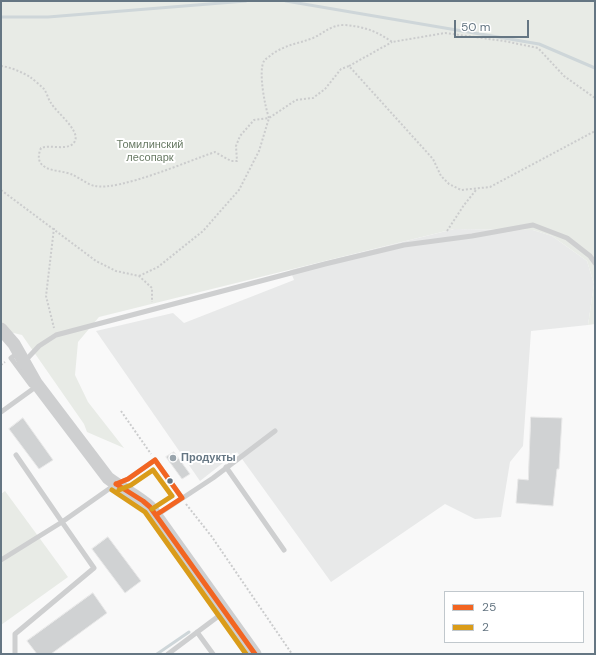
<!DOCTYPE html>
<meta charset="utf-8">
<style>
body{margin:0}
#map{position:relative;width:596px;height:655px;overflow:hidden;background:#f9f9f9;font-family:"DM Sans",sans-serif}
canvas{display:block}
.frame{position:absolute;inset:0;border:2px solid #657683;pointer-events:none}
.legend{position:absolute;left:444px;top:591px;width:140px;height:52px;box-sizing:border-box;background:#fff;border:1px solid #c1c8cd;margin:0;padding:5px 7px;list-style:none;font-size:12px;color:#657683}
.legend li{display:flex;align-items:center;gap:8px;height:20px}
.legend b{width:20px;border:1px solid #c1c8cd}
.scale{position:absolute;left:454px;top:20px;width:75px;height:18px;box-sizing:border-box;border:2px solid #657683;border-top:0;padding-left:5px;font-size:12px;line-height:14px;white-space:nowrap;color:#657683;-webkit-text-stroke:3px #fff;paint-order:stroke}
</style>
<div id="map">
<canvas width="596" height="655"></canvas>
<div class="frame"></div>
<ul class="legend">
<li><b style="height:5px;background:#f26522"></b>25</li>
<li><b style="height:5px;background:#da9c1a"></b>2</li>
</ul>
<div class="scale">50 m</div>
</div>
<script>
const ctx = document.querySelector('canvas').getContext('2d');
ctx.lineJoin = 'round';
function fill(path, color) { ctx.fillStyle = color; ctx.fill(path, 'evenodd'); }
function trace(path, color, width, dash) { ctx.strokeStyle = color; ctx.lineWidth = width; ctx.lineCap = dash ? 'butt' : 'round'; ctx.setLineDash(dash || []); ctx.stroke(path); }
function write(font, color, halo, rows, align = 'center') {
  ctx.font = font + ' "DM Sans",sans-serif'; ctx.lineWidth = 4; ctx.setLineDash([]); ctx.textBaseline = 'middle'; ctx.strokeStyle = halo; ctx.fillStyle = color; for (const [text, x, y, turn = 0] of rows) {
    ctx.save(); ctx.translate(x, y); ctx.rotate((+turn || 0) * Math.PI / 180); ctx.textAlign = isNaN(turn) ? turn : align; if (halo) ctx.strokeText(text, 0, 0); ctx.fillText(text, 0, 0); ctx.restore();
  }
}
fill(new Path2D(`
 M 454,229 L 533,230 L 552,236 L 587,261 L 594,284 L 588,325 L 531,331 L 523,446 L 510,462 L 501,517 L 475,519 L 445,504 L 331,582 L 237,452 L 200,481 L 96,331 L 173,313 L 184,323 L 294,280 L 290,270 Z`), '#e8e9e9');
fill(new Path2D(`
 M 1,1 L 595,1 L 595,324 L 588,325 L 594,284 L 587,261 L 552,236 L 533,230 L 454,229 L 99,317 L 78,342 L 75,375 L 88,402 L 124,448 L 87,432 L 84,424 L 22,335 L 1,330 Z
 M 5,491 L 68,577 L 1,625 L 1,494 Z`), '#e8ebe6');
trace(new Path2D(`
 M 286,1 L 539,44 L 595,68
 M 1,17 L 48,17 L 246,1
 M 157,654 L 189,632`), '#ced6d9', 3);
const building = new Path2D(`
 M 531,417 L 562,418 L 559,469 L 557,469 L 553,506 L 516,503 L 518,479 L 528,480 Z
 M 23,418 L 53,460 L 39,469 L 9,429 Z
 M 174,452 L 190,474 L 182,479 L 166,457 Z
 M 108,537 L 141,581 L 125,593 L 92,549 Z
 M 93,593 L 107,613 L 51,654 L 37,654 L 27,641 Z`);
fill(building, '#d0d2d3');
trace(building, '#e8e8e8', 1);
trace(new Path2D(`
 M 1,66 C 10,67 22,72 30,77 C 34,80 40,85 44,89 C 47,93 48,99 51,103 C 56,112 80,130 75,141 C 70,152 50,144 41,148 C 34,164 45,169 58,171 C 63,172 69,173 73,175 C 80,178 88,185 95,186 C 120,191 188,161 215,152 L 231,161 L 237,161 L 236,146 L 240,136 L 254,120 L 269,118 C 265,107 258,71 264,61 C 265,59 269,57 271,55 C 286,44 298,44 313,38 C 324,33 331,25 344,25 C 362,26 377,31 392,42 L 445,33 L 504,41 L 538,48 L 564,76 L 595,98
 M 349,66 L 392,42
 M 1,190 L 96,261 L 116,271 L 139,276 L 152,288 L 152,302
 M 54,228 L 46,296 L 54,328
 M 447,231 L 464,205 L 476,190
 M 139,276 L 158,267 L 203,231 L 239,190 L 259,151 L 269,118 L 296,100 L 313,98 L 325,89 L 341,69 L 349,66 L 433,159 L 441,176 L 449,184 L 461,190 L 490,187 L 595,131
 M 1,365 L 5,362
 M 121,411 L 151,454
 M 186,504 L 212,537 L 292,654`), '#cbcccd', 2, [2, 2]);
trace(new Path2D(`
 M 18,353 L 11,358 L 31,385
 M 25,361 L 39,346 L 56,335 L 325,264 L 404,245 L 472,236 L 533,225 L 567,238 L 590,256 L 595,263
 M 1,412 L 37,386
 M 226,467 L 284,550
 M 157,515 L 213,478 L 275,431
 M 1,560 L 62,522 L 16,455
 M 197,632 L 213,654
 M 15,654 L 15,634 L 94,568 L 62,522 L 116,484 L 128,479 L 155,460 L 182,498
 M 168,654 L 224,612`), '#cecfd0', 5);
trace(new Path2D(`
 M 1,329 L 14,344 L 36,383 L 108,478 C 121,488 138,496 150,507 L 255,654`), '#cecfd0', 13);
trace(new Path2D(`
 M 116,484 L 143,501 L 150,507 L 255,654
 M 116,484 L 128,479 L 155,460 L 182,498 L 156,515`), '#f26522', 5);
trace(new Path2D(`
 M 112,490 L 145,512 L 246,654
 M 119,490 L 131,485 L 153,470 L 172,496 L 152,509`), '#da9c1a', 5);
for (const [x, y, r, color] of [
 [173,458,4,"#99a4ac"],
 [170,481,3.5,"#657683"]
]) { const dot = new Path2D(); dot.arc(x, y, r, 0, 2 * Math.PI); ctx.fillStyle = color; ctx.fill(dot); trace(dot, '#fff', 1.5); }
write('11px', '#687a64', '#fff', [
 ["Томилинский",150,145],
 ["лесопарк",150,158]
]);
write('bold 11px', '#657683', '#fff', [
 ["Продукты",181,458]
], 'left');
</script>
